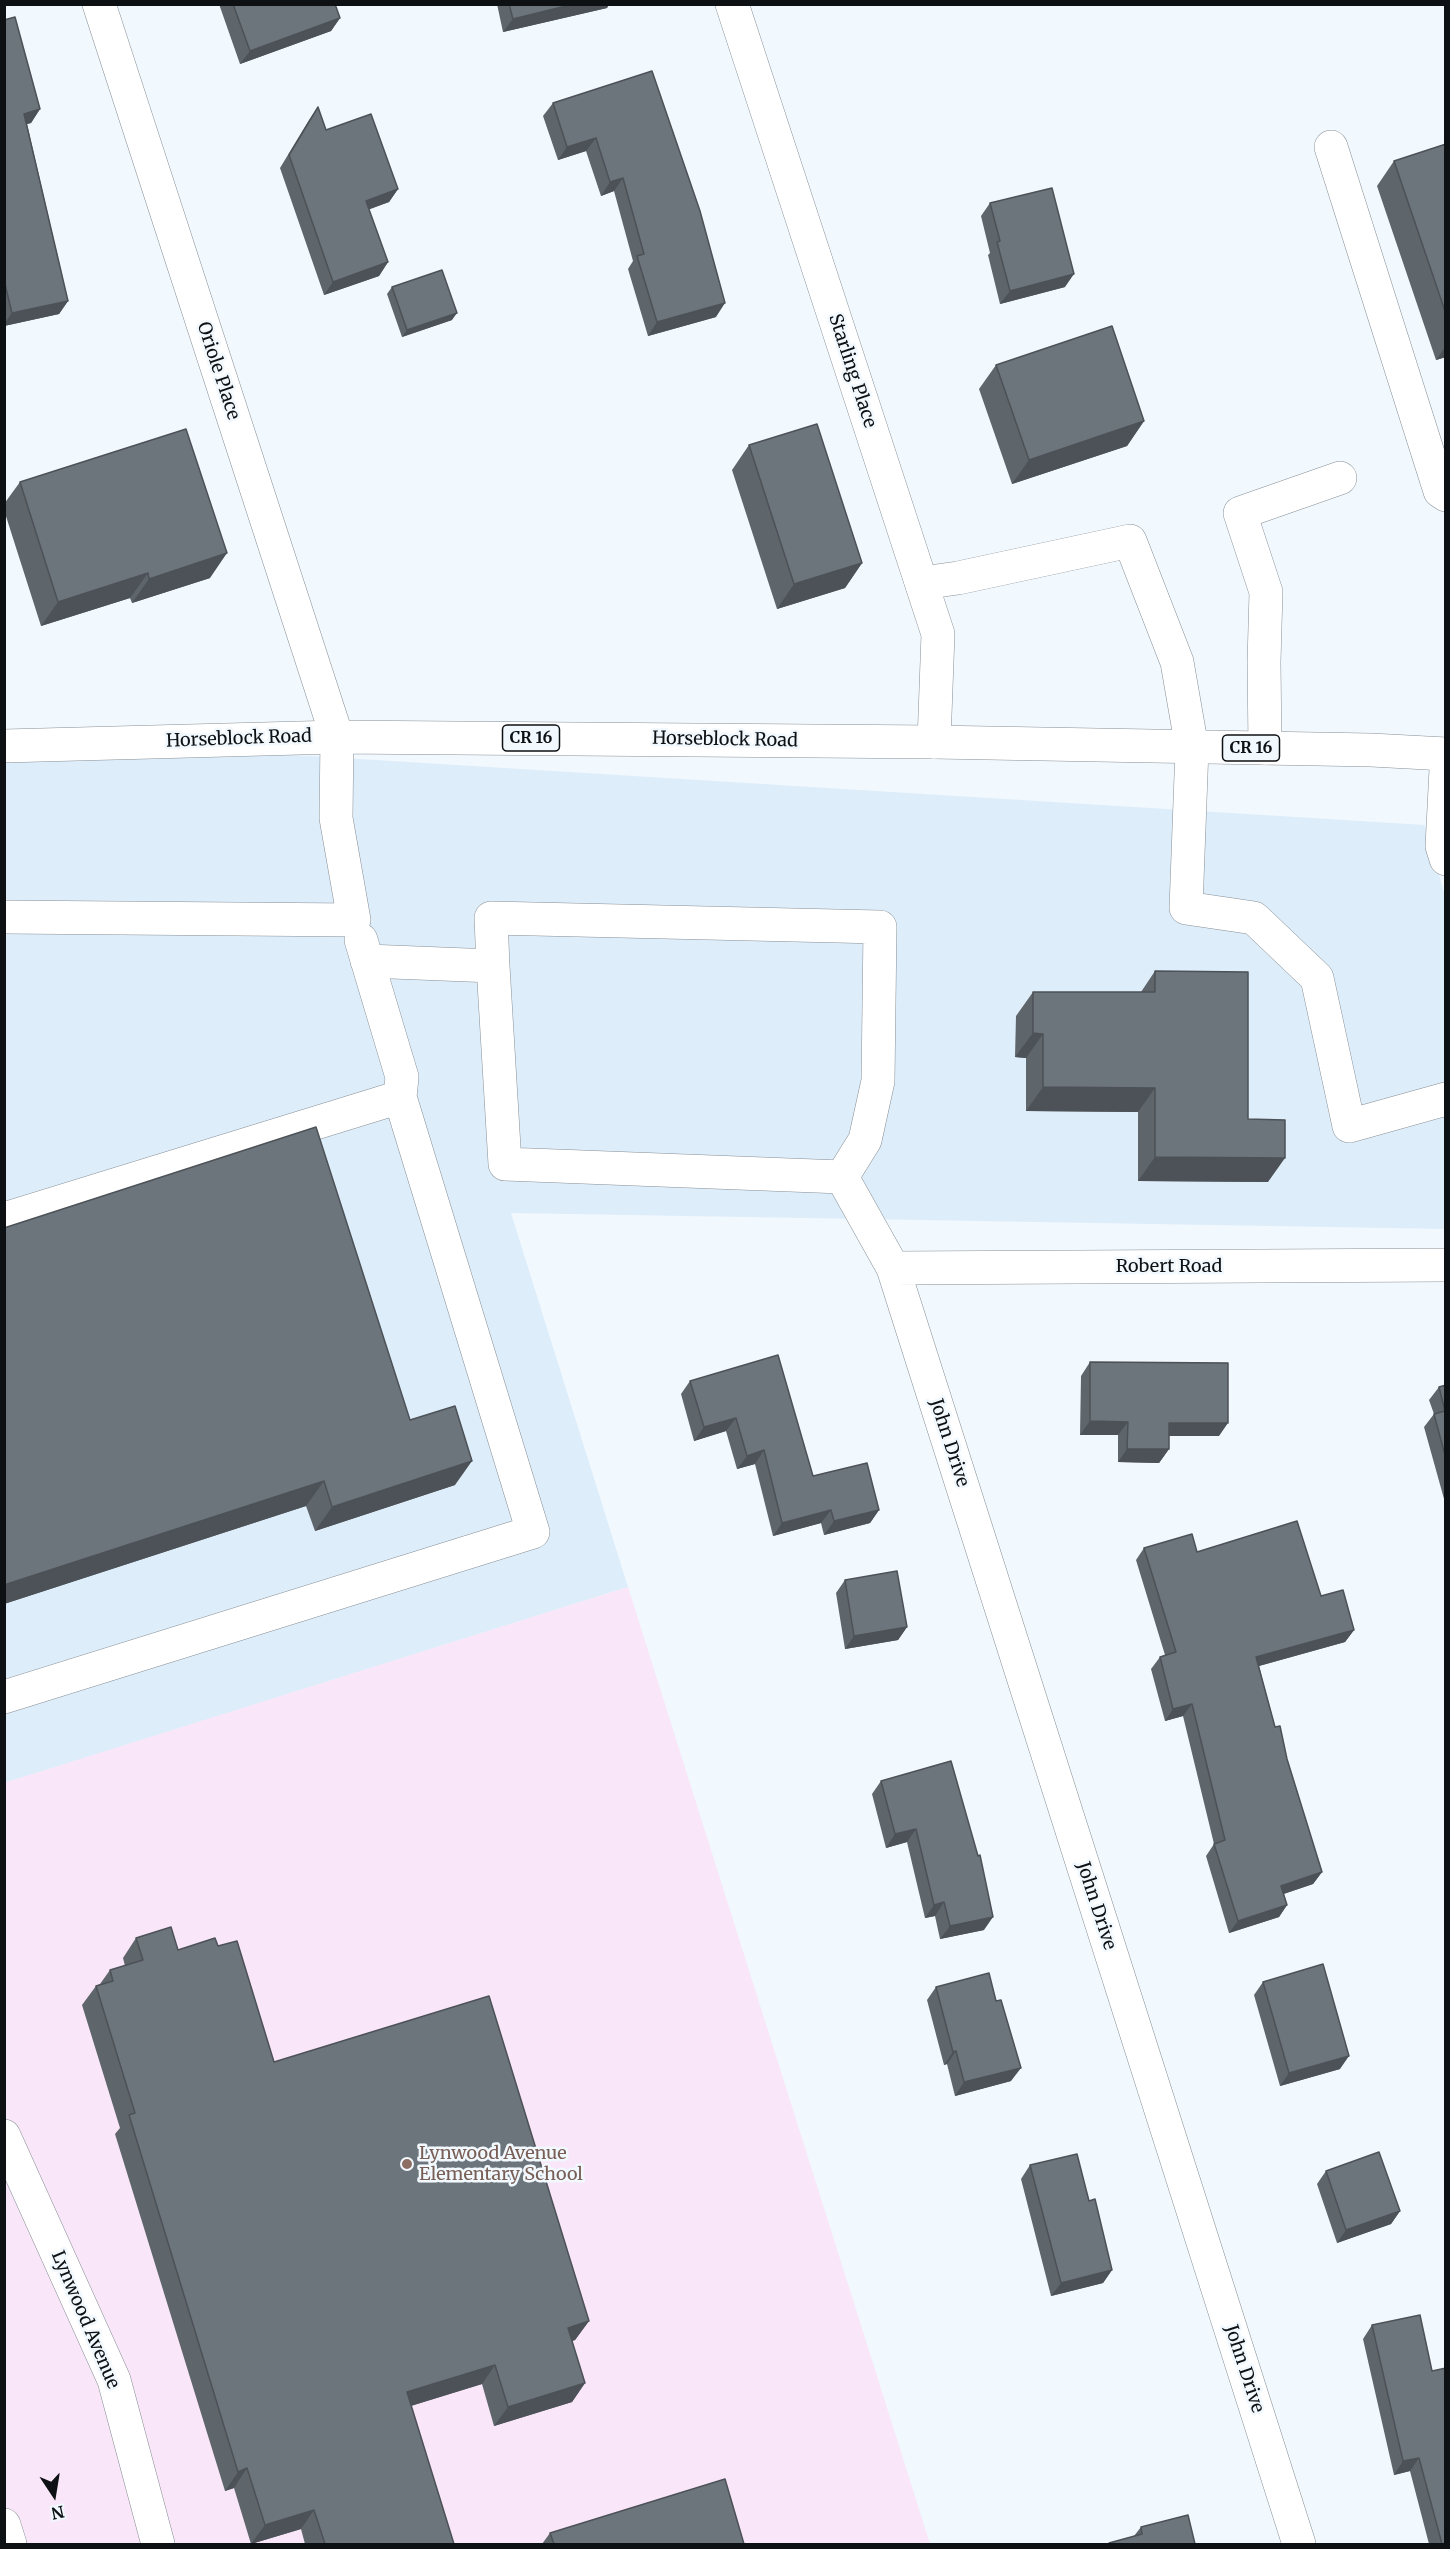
<!DOCTYPE html>
<style>
body{margin:0}
#map{position:relative;width:1450px;height:2549px;overflow:hidden;background:#f1f8fe;font-family:Merriweather,serif}
canvas{display:block}
.frame{position:absolute;inset:0;border:6px solid #0e1113;pointer-events:none}
.north{position:absolute;left:24px;top:2465px;width:60px;height:60px;-webkit-text-stroke:4px #f1f8fe;paint-order:stroke;rotate:168deg;font-size:16px;font-weight:700;line-height:24px;text-align:center;color:#0e1113}
.north::after{content:'';display:block;margin:auto;width:21px;height:27px;background:#0e1113;clip-path:polygon(50% 0,100% 100%,50% 72%,0 100%)}
</style>
<div id="map">
<canvas width="1450" height="2549"></canvas>
<div class="frame"></div>
<div class="north">N</div>
</div>
<script>
const ctx = document.querySelector('canvas').getContext('2d');
ctx.lineJoin = 'round';
function fill(path, color) { ctx.fillStyle = color; ctx.fill(path, 'evenodd'); }
function trace(path, color, width, dash) { ctx.strokeStyle = color; ctx.lineWidth = width; ctx.lineCap = dash ? 'butt' : 'round'; ctx.setLineDash(dash || []); ctx.stroke(path); }
function write(font, color, halo, rows, align = 'center') {
  ctx.font = font + ' Merriweather,serif'; ctx.lineWidth = 5; ctx.setLineDash([]); ctx.textBaseline = 'middle'; ctx.strokeStyle = halo; ctx.fillStyle = color; for (const [text, x, y, turn = 0] of rows) {
    ctx.save(); ctx.translate(x, y); ctx.rotate((+turn || 0) * Math.PI / 180); ctx.textAlign = isNaN(turn) ? turn : align; if (halo) ctx.strokeText(text, 0, 0); ctx.fillText(text, 0, 0); ctx.restore();
  }
}
fill(new Path2D(`
 M 4,737 L 1425,825 L 1445,896 L 1445,1229 L 511,1213 L 628,1587 L 5,1783 Z`), '#deedfa');
fill(new Path2D(`
 M 628,1587 L 930,2544 L 5,2544 L 4,1783 Z`), '#f9e6f8');
const minor = new Path2D(`
 M 732,4 L 938,634 L 934,742
 M 1331,147 L 1440,491 L 1446,495
 M 922,583 L 958,578 L 1130,541 L 1177,662 L 1192,748 L 1186,908 L 1254,918 L 1317,978 L 1349,1126 L 1446,1099
 M 1265,748 L 1264,662 L 1266,592 L 1240,513 L 1340,478
 M 1446,769 L 1442,846 L 1446,859
 M 4,917 L 354,920 L 336,818 L 337,737 L 99,4
 M 367,961 L 493,966 L 491,918 L 880,927 L 878,1081 L 865,1140 L 842,1177 L 893,1268 L 1299,2544
 M 493,966 L 505,1164 L 842,1177
 M 4,1219 L 400,1097 L 402,1077 L 361,940
 M 893,1268 L 1446,1265
 M 4,1697 L 533,1532 L 400,1097
 M 4,2136 L 114,2380 L 158,2544
 M 4,2525 L 10,2544`);
const major = new Path2D(`
 M 4,746 L 337,737 L 934,742 L 1371,750 L 1446,754`);
trace(minor, '#889096', 34);
trace(major, '#889096', 34);
trace(minor, '#fff', 33);
trace(major, '#fff', 33);
fill(new Path2D(`
 M 219,4 L 335,4 L 340,18 L 331,31 L 240,64 Z
 M 497,4 L 609,4 L 607,8 L 503,32 Z
 M 4,20 L 40,109 L 31,123 L 27,124 L 68,301 L 59,314 L 4,326 Z
 M 652,71 L 716,317 L 648,336 L 628,269 L 633,261 L 614,191 L 601,196 L 586,151 L 558,160 L 543,116 L 553,103 Z
 M 318,107 L 326,130 L 398,189 L 389,202 L 369,209 L 388,262 L 379,276 L 324,295 L 280,168 L 309,120 Z
 M 1446,144 L 1446,357 L 1436,360 L 1377,186 L 1394,161 Z
 M 990,203 L 1065,287 L 1000,304 L 988,255 L 990,253 L 981,216 Z
 M 392,287 L 452,320 L 402,337 L 387,294 Z
 M 996,365 L 1144,421 L 1127,446 L 1012,484 L 979,389 Z
 M 749,445 L 862,563 L 845,588 L 777,609 L 732,470 Z
 M 20,482 L 210,578 L 132,603 L 130,598 L 41,626 L 4,510 L 4,504 Z
 M 1155,971 L 1248,1119 L 1268,1182 L 1138,1181 L 1138,1112 L 1026,1111 L 1026,1058 L 1015,1057 L 1016,1016 L 1033,992 L 1141,992 Z
 M 4,1228 L 410,1420 L 455,1485 L 315,1531 L 306,1506 L 4,1604 Z
 M 1090,1362 L 1219,1436 L 1169,1436 L 1169,1449 L 1159,1463 L 1118,1462 L 1118,1435 L 1080,1435 L 1081,1376 Z
 M 690,1381 L 813,1476 L 879,1510 L 870,1523 L 824,1535 L 821,1523 L 773,1536 L 755,1464 L 737,1469 L 726,1431 L 694,1441 L 681,1394 Z
 M 1446,1385 L 1446,1506 L 1424,1427 L 1434,1414 L 1429,1400 L 1439,1387 Z
 M 1144,1548 L 1197,1552 L 1321,1596 L 1354,1630 L 1345,1642 L 1259,1666 L 1275,1727 L 1287,1759 L 1322,1872 L 1313,1884 L 1283,1894 L 1287,1905 L 1279,1917 L 1229,1933 L 1206,1856 L 1214,1844 L 1183,1716 L 1165,1721 L 1151,1669 L 1160,1657 L 1165,1655 L 1136,1560 Z
 M 845,1580 L 907,1627 L 898,1640 L 845,1649 L 836,1593 Z
 M 951,1761 L 984,1930 L 940,1939 L 935,1916 L 925,1918 L 907,1842 L 886,1848 L 872,1794 L 881,1781 Z
 M 136,1938 L 178,1950 L 218,1946 L 274,2062 L 589,2321 L 575,2340 L 572,2341 L 585,2383 L 572,2402 L 494,2426 L 482,2384 L 411,2406 L 454,2544 L 305,2544 L 301,2529 L 251,2544 L 234,2488 L 225,2491 L 115,2134 L 120,2128 L 82,2005 L 96,1986 L 100,1984 L 110,1970 L 125,1966 L 123,1958 Z
 M 1263,1982 L 1340,2069 L 1280,2086 L 1254,1995 Z
 M 936,1987 L 996,2001 L 1011,2081 L 955,2096 L 947,2064 L 944,2065 L 927,2000 Z
 M 1030,2165 L 1089,2201 L 1112,2270 L 1103,2283 L 1051,2296 L 1021,2179 Z
 M 1326,2171 L 1400,2211 L 1391,2224 L 1337,2243 L 1317,2184 Z
 M 1372,2325 L 1432,2371 L 1446,2544 L 1429,2544 L 1410,2471 L 1394,2475 L 1363,2339 Z
 M 1141,2527 L 1195,2544 L 1108,2544 L 1109,2543 L 1134,2536 Z
 M 550,2533 L 744,2544 L 542,2544 Z`), '#5e656b');
fill(new Path2D(`
 M 574,4 L 609,4 L 607,8 L 503,32 L 513,19 Z
 M 340,18 L 331,31 L 240,64 L 250,51 Z
 M 40,109 L 31,123 L 15,127 L 24,114 Z
 M 596,138 L 586,151 L 558,160 L 567,147 Z
 M 623,178 L 614,191 L 601,196 L 610,182 Z
 M 398,189 L 389,202 L 357,214 L 366,201 Z
 M 388,262 L 379,276 L 324,295 L 333,282 Z
 M 1074,274 L 1065,287 L 1000,304 L 1010,291 Z
 M 68,301 L 59,314 L 4,326 L 4,324 L 12,313 Z
 M 725,303 L 716,317 L 648,336 L 657,322 Z
 M 457,313 L 452,320 L 402,337 L 407,330 Z
 M 1446,346 L 1446,357 L 1436,360 Z
 M 1144,421 L 1127,446 L 1012,484 L 1029,460 Z
 M 227,553 L 210,578 L 132,603 L 149,579 Z
 M 862,563 L 845,588 L 777,609 L 794,584 Z
 M 148,573 L 130,598 L 41,626 L 58,602 Z
 M 1033,1033 L 1043,1034 L 1026,1058 L 1015,1057 Z
 M 1043,1087 L 1155,1088 L 1138,1112 L 1026,1111 Z
 M 1155,1157 L 1285,1158 L 1268,1182 L 1138,1181 Z
 M 736,1418 L 726,1431 L 694,1441 L 704,1427 Z
 M 1090,1421 L 1128,1422 L 1118,1435 L 1080,1435 Z
 M 1169,1423 L 1228,1423 L 1219,1436 L 1159,1436 Z
 M 1127,1449 L 1169,1449 L 1159,1463 L 1118,1462 Z
 M 764,1450 L 755,1464 L 737,1469 L 747,1456 Z
 M 472,1461 L 455,1485 L 315,1531 L 332,1507 Z
 M 324,1481 L 306,1506 L 4,1604 L 4,1585 Z
 M 831,1510 L 821,1523 L 773,1536 L 782,1523 Z
 M 879,1510 L 870,1523 L 824,1535 L 834,1521 Z
 M 907,1627 L 898,1640 L 845,1649 L 854,1636 Z
 M 1354,1630 L 1345,1642 L 1248,1669 L 1256,1657 Z
 M 1192,1704 L 1183,1716 L 1165,1721 L 1173,1709 Z
 M 916,1829 L 907,1842 L 886,1848 L 895,1834 Z
 M 1322,1872 L 1313,1884 L 1272,1898 L 1281,1886 Z
 M 944,1902 L 935,1916 L 925,1918 L 934,1905 Z
 M 1287,1905 L 1279,1917 L 1229,1933 L 1238,1921 Z
 M 993,1917 L 984,1930 L 940,1939 L 950,1926 Z
 M 956,2051 L 947,2064 L 944,2065 L 953,2052 Z
 M 1349,2056 L 1340,2069 L 1280,2086 L 1289,2073 Z
 M 1021,2068 L 1011,2081 L 955,2096 L 964,2082 Z
 M 1400,2211 L 1391,2224 L 1337,2243 L 1346,2230 Z
 M 1112,2270 L 1103,2283 L 1051,2296 L 1061,2283 Z
 M 589,2321 L 575,2340 L 555,2347 L 568,2328 Z
 M 495,2365 L 482,2384 L 394,2411 L 407,2392 Z
 M 585,2383 L 572,2402 L 494,2426 L 508,2407 Z
 M 1419,2458 L 1410,2471 L 1394,2475 L 1403,2461 Z
 M 247,2468 L 234,2488 L 225,2491 L 238,2472 Z
 M 314,2510 L 301,2529 L 251,2544 L 265,2525 Z`), '#4c5257');
const building = new Path2D(`
 M 233,4 L 335,4 L 340,18 L 250,51 Z
 M 509,4 L 574,4 L 513,19 Z
 M 15,17 L 40,109 L 24,114 L 68,301 L 12,313 L 4,280 L 4,20 Z
 M 652,71 L 700,211 L 725,303 L 657,322 L 637,256 L 644,254 L 623,178 L 610,182 L 596,138 L 567,147 L 553,103 Z
 M 318,107 L 326,130 L 371,114 L 398,189 L 366,201 L 388,262 L 333,282 L 289,155 Z
 M 1446,144 L 1446,314 L 1394,161 Z
 M 1052,188 L 1074,274 L 1010,291 L 997,242 L 1000,241 L 990,203 Z
 M 442,270 L 457,313 L 407,330 L 392,287 Z
 M 1112,326 L 1144,421 L 1029,460 L 996,365 Z
 M 817,424 L 862,563 L 794,584 L 749,445 Z
 M 186,429 L 227,553 L 149,579 L 148,573 L 58,602 L 20,482 Z
 M 1155,971 L 1248,972 L 1248,1119 L 1285,1120 L 1285,1158 L 1155,1157 L 1155,1088 L 1043,1087 L 1043,1034 L 1033,1033 L 1033,992 L 1155,992 Z
 M 316,1127 L 410,1420 L 455,1406 L 472,1461 L 332,1507 L 324,1481 L 4,1585 L 4,1228 Z
 M 778,1355 L 813,1476 L 867,1463 L 879,1510 L 834,1521 L 831,1510 L 782,1523 L 764,1450 L 747,1456 L 736,1418 L 704,1427 L 690,1381 Z
 M 1090,1362 L 1228,1363 L 1228,1423 L 1169,1423 L 1169,1449 L 1127,1449 L 1128,1422 L 1090,1421 Z
 M 1446,1385 L 1446,1459 L 1434,1414 L 1445,1411 L 1439,1387 Z
 M 1297,1521 L 1321,1596 L 1343,1590 L 1354,1630 L 1256,1657 L 1275,1727 L 1280,1726 L 1287,1759 L 1322,1872 L 1281,1886 L 1287,1905 L 1238,1921 L 1214,1844 L 1225,1840 L 1192,1704 L 1173,1709 L 1160,1657 L 1176,1652 L 1144,1548 L 1192,1534 L 1197,1552 Z
 M 897,1571 L 907,1627 L 854,1636 L 845,1580 Z
 M 951,1761 L 978,1856 L 980,1855 L 993,1917 L 950,1926 L 944,1902 L 934,1905 L 916,1829 L 895,1834 L 881,1781 Z
 M 171,1927 L 178,1950 L 215,1938 L 218,1946 L 237,1941 L 274,2062 L 489,1996 L 589,2321 L 568,2328 L 585,2383 L 508,2407 L 495,2365 L 407,2392 L 454,2544 L 325,2544 L 314,2510 L 265,2525 L 247,2468 L 238,2472 L 129,2115 L 135,2113 L 96,1986 L 113,1981 L 110,1970 L 143,1960 L 136,1938 Z
 M 1323,1964 L 1349,2056 L 1289,2073 L 1263,1982 Z
 M 989,1973 L 996,2001 L 1001,2000 L 1021,2068 L 964,2082 L 956,2051 L 953,2052 L 936,1987 Z
 M 1379,2152 L 1400,2211 L 1346,2230 L 1326,2171 Z
 M 1077,2154 L 1089,2201 L 1095,2199 L 1112,2270 L 1061,2283 L 1030,2165 Z
 M 1420,2315 L 1432,2371 L 1446,2368 L 1446,2544 L 1442,2544 L 1419,2458 L 1403,2461 L 1372,2325 Z
 M 725,2479 L 744,2544 L 554,2544 L 550,2533 Z
 M 1188,2515 L 1195,2544 L 1110,2544 L 1109,2543 L 1142,2534 L 1141,2527 Z`);
fill(building, '#6d757c');
trace(building, '#4c5257', 1.5);
for (const [x, y, r, color] of [
 [407,2164,6,"#8d6e63"]
]) { const dot = new Path2D(); dot.arc(x, y, r, 0, 2 * Math.PI); ctx.fillStyle = color; ctx.fill(dot); trace(dot, '#f1f8fe', 2); }
for (const [x, y, w] of [
 [531,738,57],
 [1251,748,57]
]) { const box = new Path2D(); box.roundRect(x - w / 2, y - 13, w, 26, 4.5); ctx.fillStyle = '#f1f8fe'; ctx.fill(box); trace(box, '#0e1113', 1.5); }
write('bold 16px', '#0e1113', null, [
 ["CR 16",531,738],
 ["CR 16",1251,748]
]);
write('18px', '#0e1113', '#f1f8fe', [
 ["Oriole Place",218,371,72],
 ["Starling Place",852,371,72],
 ["Horseblock Road",239,739,-2],
 ["Horseblock Road",725,740,1],
 ["Robert Road",1169,1267],
 ["John Drive",949,1443,72],
 ["John Drive",1096,1906,72],
 ["Lynwood Avenue",85,2320,67],
 ["John Drive",1244,2369,72]
]);
write('18px', '#785e54', '#f1f8fe', [
 ["Lynwood Avenue",419,2154],
 ["Elementary School",419,2175]
], 'left');
</script>
